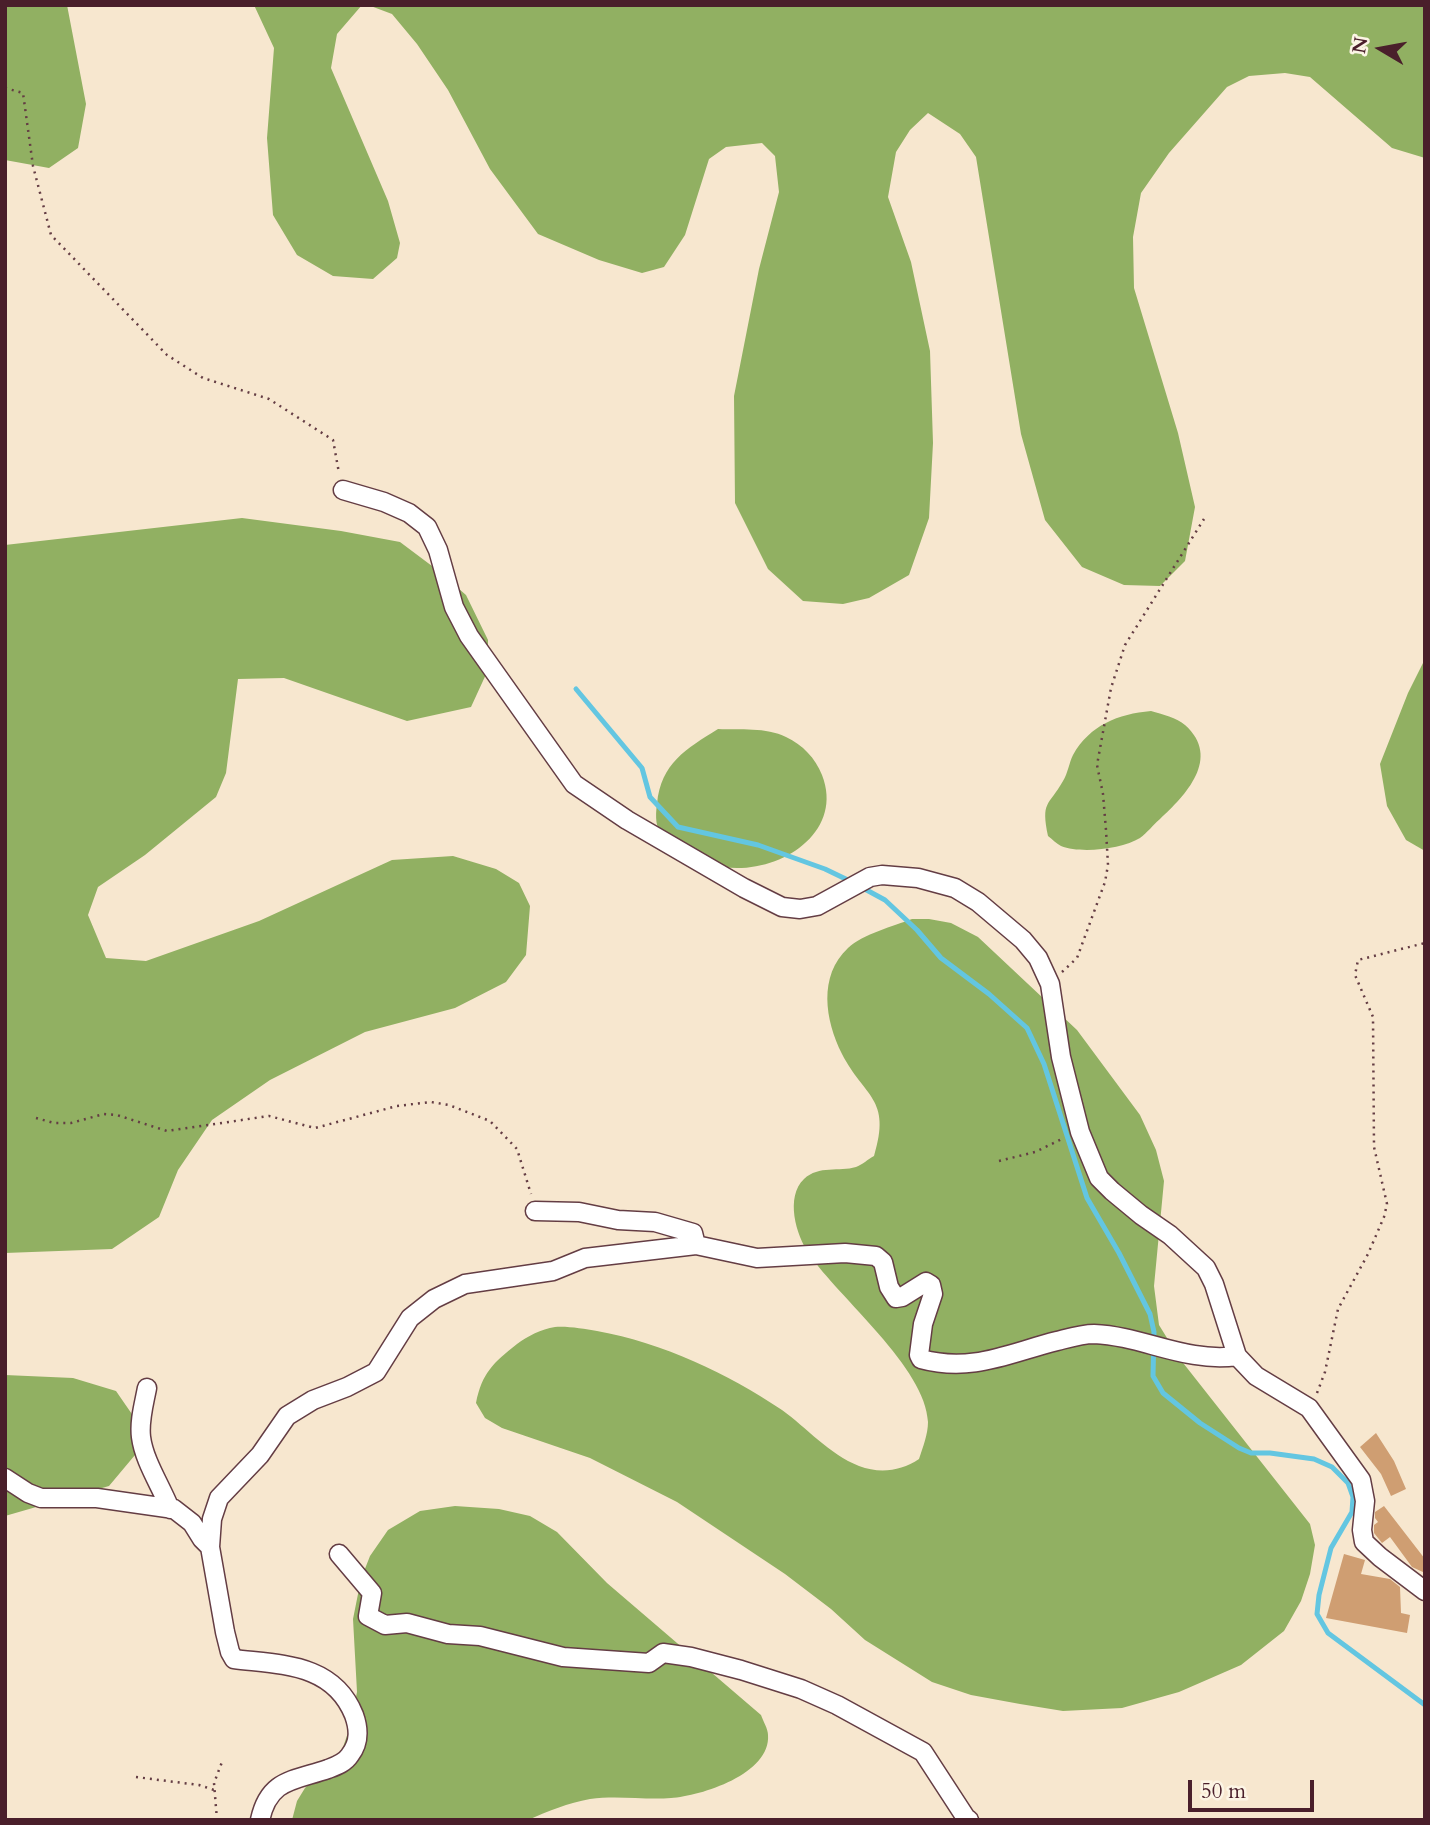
<!DOCTYPE html>
<style>
body{margin:0}
#map{position:relative;width:1430px;height:1825px;overflow:hidden;background:#f7e7cf;font-family:Cardo,serif}
canvas{display:block}
.frame{position:absolute;inset:0;border:7px solid #4a1f2b;pointer-events:none}
.north{position:absolute;left:1346px;top:14px;width:70px;height:70px;-webkit-text-stroke:5px #fcf5e5;paint-order:stroke;rotate:280deg;font-size:19px;font-weight:700;line-height:28px;text-align:center;color:#4a1f2b}
.north::after{content:'';display:block;margin:auto;width:24px;height:32px;background:#4a1f2b;clip-path:polygon(50% 0,100% 100%,50% 72%,0 100%)}
.scale{position:absolute;left:1188px;top:1780px;width:126px;height:32px;box-sizing:border-box;border:4px solid #4a1f2b;border-top:0;padding-left:9px;font-size:21px;line-height:24px;white-space:nowrap;color:#4a1f2b;-webkit-text-stroke:5px #fcf5e5;paint-order:stroke}
</style>
<div id="map">
<canvas width="1430" height="1825"></canvas>
<div class="frame"></div>
<div class="north">N</div>
<div class="scale">50 m</div>
</div>
<script>
const ctx = document.querySelector('canvas').getContext('2d');
ctx.lineJoin = 'round';
function fill(path, color) { ctx.fillStyle = color; ctx.fill(path, 'evenodd'); }
function trace(path, color, width, dash) { ctx.strokeStyle = color; ctx.lineWidth = width; ctx.lineCap = dash ? 'butt' : 'round'; ctx.setLineDash(dash || []); ctx.stroke(path); }
fill(new Path2D(`
 M 5,5 L 67,5 L 86,104 L 78,148 L 49,168 L 5,160 Z
 M 254,5 L 362,5 L 337,34 L 331,68 L 388,201 L 400,243 L 397,258 L 373,279 L 333,276 L 297,255 L 273,215 L 267,138 L 274,48 Z
 M 368,5 L 1425,5 L 1425,158 L 1392,148 L 1310,77 L 1285,73 L 1249,76 L 1227,87 L 1169,153 L 1141,193 L 1133,237 L 1134,288 L 1178,433 L 1195,507 L 1185,561 L 1160,586 L 1124,585 L 1082,567 L 1045,520 L 1021,434 L 976,157 L 960,134 L 928,113 L 910,130 L 896,152 L 888,197 L 911,262 L 930,351 L 933,443 L 929,518 L 909,575 L 869,598 L 843,604 L 803,601 L 768,569 L 735,503 L 734,396 L 759,269 L 779,192 L 775,156 L 762,143 L 726,147 L 709,159 L 685,235 L 664,267 L 642,273 L 599,260 L 538,234 L 490,169 L 448,90 L 417,44 L 392,14 Z
 M 242,518 L 341,531 L 400,542 L 436,569 L 466,595 L 488,640 L 488,670 L 471,707 L 407,721 L 284,678 L 238,679 L 226,773 L 216,797 L 145,855 L 98,887 L 88,915 L 106,958 L 146,961 L 259,921 L 392,860 L 453,856 L 496,869 L 519,883 L 530,906 L 526,955 L 506,982 L 455,1008 L 365,1032 L 270,1080 L 212,1120 L 178,1170 L 159,1217 L 112,1249 L 5,1253 L 5,545 Z
 M 1425,659 L 1425,851 L 1406,840 L 1387,806 L 1380,764 L 1408,693 Z
 M 1151,711 C 1162,714 1177,718 1185,725 C 1222,758 1185,796 1160,819 C 1153,825 1147,833 1140,838 C 1122,849 1081,854 1061,846 C 1057,844 1052,839 1048,836 C 1041,801 1048,807 1063,781 C 1068,773 1069,763 1073,755 C 1090,725 1118,714 1151,711 Z
 M 718,729 C 740,730 766,727 786,737 C 803,745 815,758 822,775 C 847,839 765,882 710,864 C 702,862 694,856 686,852 C 662,840 653,832 657,804 C 661,763 686,749 718,729 Z
 M 912,919 L 929,919 L 951,923 L 978,937 L 1077,1030 L 1140,1115 L 1156,1150 L 1164,1181 L 1154,1286 L 1159,1325 L 1180,1359 L 1310,1524 L 1315,1545 L 1310,1574 L 1301,1601 L 1284,1631 L 1241,1665 L 1179,1692 L 1122,1708 L 1063,1711 L 1020,1704 L 971,1695 L 932,1682 L 865,1640 L 831,1609 L 785,1574 L 677,1502 L 590,1458 L 502,1428 L 485,1418 L 476,1403 C 482,1373 493,1363 517,1344 C 528,1336 541,1329 555,1327 C 568,1326 584,1329 597,1331 C 663,1343 727,1373 782,1410 C 807,1428 829,1454 859,1466 C 880,1474 901,1471 919,1459 C 923,1447 928,1434 928,1422 C 926,1368 839,1298 809,1254 C 796,1235 785,1197 804,1179 C 819,1165 839,1172 856,1167 C 862,1165 868,1159 874,1156 C 892,1098 864,1097 842,1054 C 825,1020 818,976 848,948 C 863,934 894,926 912,919 Z
 M 5,1375 L 73,1378 L 116,1391 L 136,1420 L 135,1455 L 109,1486 L 5,1516 Z
 M 455,1506 L 499,1509 L 530,1516 L 557,1532 L 607,1583 L 761,1715 C 763,1721 768,1729 768,1735 C 771,1774 701,1796 671,1798 C 644,1800 617,1795 590,1799 C 568,1803 548,1811 528,1820 L 292,1820 L 297,1801 L 305,1788 L 342,1750 L 350,1727 L 357,1692 L 353,1619 L 361,1579 L 370,1556 L 388,1530 L 420,1511 Z`), '#91b062');
trace(new Path2D(`
 M 576,689 L 642,768 L 650,797 L 678,827 L 758,845 L 825,869 L 852,882
 M 861,887 L 885,900 L 917,930 L 941,958 L 989,994 L 1027,1028 L 1044,1064 L 1087,1198 L 1119,1253 L 1150,1314 L 1154,1332 L 1153,1376 L 1163,1393 L 1200,1423 L 1239,1448 L 1251,1453 L 1270,1453 L 1314,1459 L 1332,1467 L 1348,1483 L 1353,1497 L 1352,1512 L 1331,1548 L 1319,1595 L 1317,1614 L 1328,1633 L 1425,1705`), '#63c6e1', 5);
fill(new Path2D(`
 M 1376,1433 L 1394,1461 L 1406,1489 L 1391,1496 L 1381,1474 L 1360,1447 Z
 M 1384,1506 L 1425,1559 L 1425,1573 L 1412,1567 L 1390,1537 L 1382,1543 L 1374,1533 L 1374,1525 L 1378,1522 L 1375,1518 L 1375,1512 Z
 M 1344,1554 L 1365,1560 L 1361,1574 L 1390,1579 L 1400,1587 L 1401,1613 L 1410,1615 L 1407,1633 L 1326,1618 Z`), '#cf9e72');
const minor = new Path2D(`
 M 343,490 L 384,502 L 409,513 L 427,527 L 438,550 L 454,607 L 469,636 L 574,784 L 627,820 L 744,888 L 782,907 L 800,909 L 817,906 L 870,877 L 882,875 L 918,878 L 955,888 L 978,902 L 1023,940 L 1038,958 L 1050,984 L 1061,1057 L 1080,1132 L 1099,1178 L 1112,1191 L 1141,1215 L 1170,1235 L 1206,1268 L 1214,1284 L 1237,1356 L 1256,1376 L 1309,1408 L 1361,1480 L 1365,1501 L 1362,1530 L 1364,1542 L 1380,1557 L 1425,1591
 M 535,1211 L 579,1212 L 618,1220 L 655,1222 L 693,1233 L 696,1245
 M 147,1388 C 144,1404 139,1421 141,1437 C 144,1461 161,1486 170,1509
 M 5,1478 L 28,1493 L 41,1498 L 97,1498 L 174,1509 L 192,1523 L 202,1539 L 210,1547 L 225,1632 L 230,1652 L 234,1659 C 281,1665 333,1663 354,1715 C 359,1729 360,1742 350,1755 C 345,1763 336,1766 328,1769 C 293,1781 269,1779 260,1820
 M 210,1547 L 212,1519 L 219,1498 L 260,1455 L 287,1416 L 313,1400 L 347,1387 L 376,1372 L 410,1318 L 434,1299 L 465,1284 L 553,1271 L 585,1258 L 696,1245 L 757,1258 L 845,1253 L 876,1256 L 883,1262 L 889,1287 L 896,1298 L 902,1297 L 926,1282 L 931,1285 L 933,1294 L 923,1324 L 919,1355 L 921,1359 C 972,1373 1009,1353 1057,1341 C 1069,1338 1082,1334 1094,1334 C 1143,1336 1185,1363 1237,1356
 M 339,1554 L 372,1593 L 368,1616 L 385,1625 L 407,1623 L 448,1634 L 480,1636 L 563,1657 L 649,1663 L 663,1653 L 691,1657 L 741,1670 L 801,1689 L 837,1705 L 923,1752 L 966,1818 L 969,1820`);
trace(minor, '#643d44', 21);
trace(new Path2D(`
 M 5,88 L 23,93 L 33,166 L 51,235 L 167,355 L 203,378 L 269,399 L 333,440 L 339,473
 M 1062,972 L 1077,958 L 1105,882 L 1108,865 L 1106,830 L 1103,794 L 1097,765 L 1111,688 L 1125,645 L 1204,519
 M 36,1118 L 54,1123 L 71,1123 L 104,1114 L 117,1115 L 167,1131 L 269,1116 L 315,1128 L 397,1106 L 431,1102 L 449,1105 L 490,1121 L 517,1149 L 531,1194
 M 999,1161 L 1035,1152 L 1064,1138
 M 1317,1393 L 1325,1372 L 1338,1309 L 1368,1254 L 1384,1217 L 1387,1204 L 1374,1147 L 1373,1017 L 1355,975 L 1358,960 L 1425,943
 M 136,1777 L 199,1785 L 214,1790
 M 217,1820 L 214,1783 L 222,1762`), '#643d44', 2.5, [2, 5]);
trace(minor, '#fff', 18);
</script>
